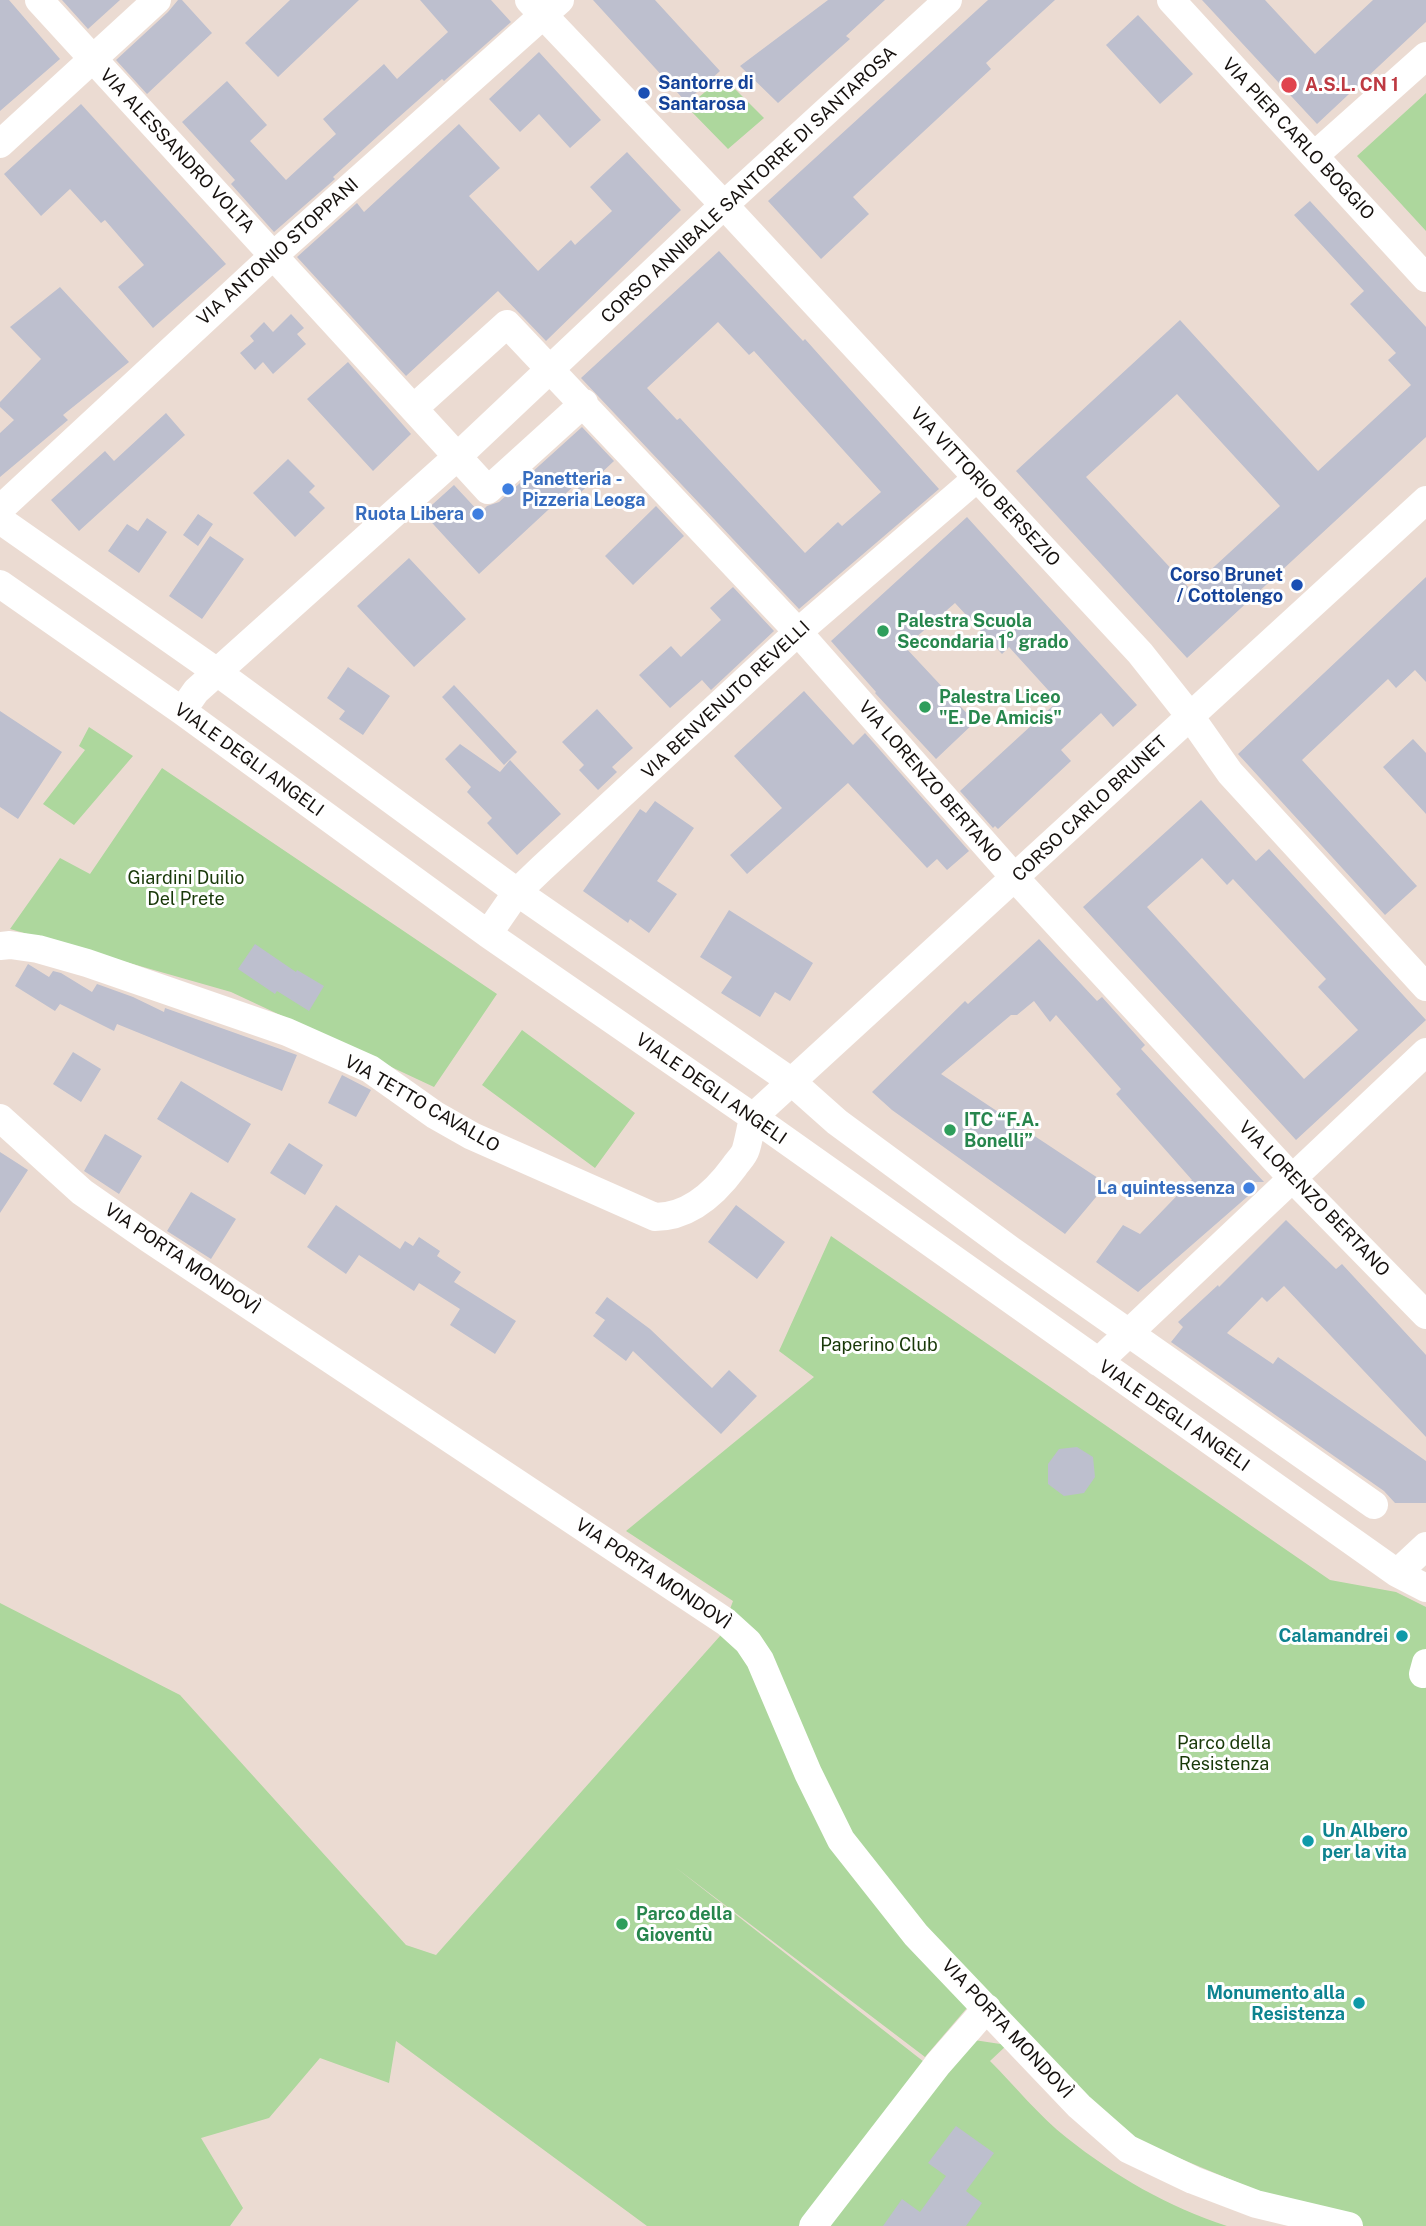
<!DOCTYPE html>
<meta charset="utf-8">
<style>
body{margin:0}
canvas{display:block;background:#ebdbd2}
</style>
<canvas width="1426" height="2226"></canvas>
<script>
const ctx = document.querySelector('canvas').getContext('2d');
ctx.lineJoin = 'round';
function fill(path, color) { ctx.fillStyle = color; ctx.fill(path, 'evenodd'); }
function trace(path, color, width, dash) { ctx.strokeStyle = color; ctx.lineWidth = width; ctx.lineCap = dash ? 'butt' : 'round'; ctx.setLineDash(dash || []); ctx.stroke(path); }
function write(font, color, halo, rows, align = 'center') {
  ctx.font = font + ' "Public Sans",sans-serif'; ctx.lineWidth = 6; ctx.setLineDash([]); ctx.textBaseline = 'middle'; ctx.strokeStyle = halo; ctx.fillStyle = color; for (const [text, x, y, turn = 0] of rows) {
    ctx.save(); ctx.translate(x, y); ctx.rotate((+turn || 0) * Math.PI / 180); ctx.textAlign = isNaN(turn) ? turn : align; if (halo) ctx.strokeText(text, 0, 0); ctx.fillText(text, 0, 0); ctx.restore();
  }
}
fill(new Path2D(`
 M 723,77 L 764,118 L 728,149 L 687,107 Z
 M 1426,93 L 1426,231 L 1357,156 Z
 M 89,727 L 133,756 L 74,825 L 43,804 L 85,750 L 79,746 Z
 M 162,768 L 497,994 L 434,1087 L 231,992 L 10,929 L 60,858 L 90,874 Z
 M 522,1030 L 635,1113 L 595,1168 L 482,1085 Z
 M 831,1236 L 1330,1580 L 1396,1592 L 1426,1607 L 1426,2226 L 1321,2226 L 1258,2191 L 1138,2141 L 1088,2097 L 984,1988 L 925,2057 L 675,1867 L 942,2076 L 974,2040 L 1007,2045 L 990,2061 C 1015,2086 1039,2116 1067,2138 C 1115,2176 1168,2207 1227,2226 L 647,2226 L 396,2041 L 389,2083 L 320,2058 L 269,2118 L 201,2138 L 243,2208 L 230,2226 L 0,2226 L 0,1603 L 180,1695 L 406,1945 L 436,1955 L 720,1636 L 733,1601 L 626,1531 L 814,1377 L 779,1351 Z`), '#add79d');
fill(new Path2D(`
 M 0,0 L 9,0 L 60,59 L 0,111 Z
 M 62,0 L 120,0 L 88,29 Z
 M 178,0 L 182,0 L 212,33 L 147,94 L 116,60 L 168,12 Z
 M 290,0 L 359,0 L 278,77 L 245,43 Z
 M 420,0 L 491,0 L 511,22 L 444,81 L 442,79 L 390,125 L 333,177 L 335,179 L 274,232 L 231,184 L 235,180 L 182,122 L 227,81 L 267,125 L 250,141 L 286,180 L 336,134 L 323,119 L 384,64 L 397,79 L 448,32 Z
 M 593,0 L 655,0 L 720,71 L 686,102 Z
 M 828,0 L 885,0 L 846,36 L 850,39 L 778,103 L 740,66 Z
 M 988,0 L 1055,0 L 986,63 L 991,69 L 853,197 L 869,214 L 821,259 L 768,201 Z
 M 1202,0 L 1265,0 L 1315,54 L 1373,0 L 1426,0 L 1426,22 L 1317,124 Z
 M 1138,15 L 1193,74 L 1160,104 L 1106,45 Z
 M 539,52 L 601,120 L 570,148 L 539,114 L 520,132 L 489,99 Z
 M 81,104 L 226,264 L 153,328 L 118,287 L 144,265 L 105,220 L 101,223 L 70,189 L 41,216 L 4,174 Z
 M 459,124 L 500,168 L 469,196 L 538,271 L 571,240 L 575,245 L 612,211 L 590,187 L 627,152 L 681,210 L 546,341 L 498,291 L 406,376 L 297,257 L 357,203 L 364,212 Z
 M 1310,201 L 1426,327 L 1426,437 L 1187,658 L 1016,471 L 1180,320 L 1318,471 L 1411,385 L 1388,360 L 1396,353 L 1350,304 L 1364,291 L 1294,215 ZM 1177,394 L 1280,506 L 1190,589 L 1086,477 Z
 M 719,251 L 803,341 L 805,339 L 939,489 L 799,609 L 581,378 ZM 718,322 L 749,355 L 754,351 L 881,492 L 842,526 L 838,522 L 805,553 L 680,418 L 677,420 L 647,388 Z
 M 60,287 L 129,362 L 63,415 L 68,420 L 0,477 L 0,433 L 14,420 L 0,407 L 0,402 L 41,359 L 10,327 Z
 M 291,314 L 304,328 L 297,334 L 306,344 L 273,374 L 263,362 L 255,370 L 240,353 L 254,341 L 250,336 L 264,322 L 273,332 Z
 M 348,362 L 411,434 L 373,471 L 307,399 Z
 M 166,413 L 185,435 L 79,531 L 51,500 L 105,451 L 114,461 Z
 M 582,427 L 614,461 L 581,492 L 575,485 L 479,574 L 423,513 L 454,485 L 480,513 L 487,506 L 499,502 Z
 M 288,459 L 315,486 L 309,492 L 325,508 L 295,537 L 253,493 Z
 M 656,506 L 684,536 L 633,585 L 605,556 Z
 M 198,514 L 213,524 L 198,546 L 183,535 Z
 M 967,517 L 1137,705 L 1113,727 L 1101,713 L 1061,750 L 1071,761 L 998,829 L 995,826 L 993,828 L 960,791 L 1058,701 L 1009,647 L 1002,654 L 955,603 L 905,647 L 975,722 L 936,759 L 875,693 L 876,692 L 831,641 Z
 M 147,518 L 167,532 L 139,573 L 108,551 L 127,524 L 138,531 Z
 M 210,536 L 244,559 L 202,619 L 169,596 Z
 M 409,558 L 466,619 L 414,667 L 357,606 Z
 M 1426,577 L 1426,682 L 1415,670 L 1396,688 L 1388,679 L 1302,760 L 1417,886 L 1385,915 L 1238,754 Z
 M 733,587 L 774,631 L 711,690 L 702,680 L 670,708 L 639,675 L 671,646 L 681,657 L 721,620 L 710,608 Z
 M 348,667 L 390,696 L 363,735 L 339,719 L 345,711 L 327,698 Z
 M 454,685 L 517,752 L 504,765 L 442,697 Z
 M 804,691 L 853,745 L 865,733 L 969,851 L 947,870 L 937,859 L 927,868 L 848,783 L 747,874 L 730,855 L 782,808 L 734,756 Z
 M 597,709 L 633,748 L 612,767 L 617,772 L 598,790 L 579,770 L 584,765 L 562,742 Z
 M 0,711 L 62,752 L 18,819 L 0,807 Z
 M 1413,739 L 1426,753 L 1426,814 L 1383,767 Z
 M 460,744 L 500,772 L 510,760 L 561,814 L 517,855 L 487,823 L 492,818 L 467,792 L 471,787 L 445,759 Z
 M 1201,800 L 1256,861 L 1269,849 L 1426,1020 L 1296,1140 L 1083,907 ZM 1202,858 L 1227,885 L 1233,879 L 1326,979 L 1318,987 L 1358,1030 L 1304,1079 L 1147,907 Z
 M 655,801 L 694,828 L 657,881 L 677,894 L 649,933 L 630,919 L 628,923 L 583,891 L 640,809 L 646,813 Z
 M 729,910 L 813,963 L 790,1001 L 775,992 L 760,1017 L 721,993 L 732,977 L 700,957 Z
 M 1039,939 L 1097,1001 L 1102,997 L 1145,1045 L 1141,1049 L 1264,1182 L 1247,1182 L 1255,1190 L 1138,1292 L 1096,1262 L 1123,1225 L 1140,1234 L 1192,1180 L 1116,1094 L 1121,1089 L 1056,1015 L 1050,1022 L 1034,1001 L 1017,1015 L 1011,1015 L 941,1074 L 1107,1184 L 1065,1234 L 892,1110 L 872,1092 L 965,1001 L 968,1004 Z
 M 255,944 L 296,972 L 297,970 L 324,986 L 309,1011 L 277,991 L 275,994 L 238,969 Z
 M 28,964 L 49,977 L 53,971 L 61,973 L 92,992 L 97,984 L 133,997 L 164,1012 L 165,1008 L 297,1055 L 282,1091 L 117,1024 L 114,1031 L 60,1004 L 55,1011 L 15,986 Z
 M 73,1052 L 101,1069 L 81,1102 L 53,1084 Z
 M 342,1075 L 371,1090 L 356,1117 L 328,1103 Z
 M 181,1081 L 251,1124 L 228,1163 L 157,1119 Z
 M 105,1134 L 142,1156 L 119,1194 L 84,1171 Z
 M 289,1143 L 323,1165 L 305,1195 L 270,1173 Z
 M 0,1152 L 28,1170 L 0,1213 Z
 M 191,1192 L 236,1219 L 211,1259 L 167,1231 Z
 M 336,1205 L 400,1249 L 405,1241 L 413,1246 L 419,1237 L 440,1251 L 437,1256 L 461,1272 L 454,1282 L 516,1321 L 495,1354 L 450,1325 L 460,1309 L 419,1283 L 414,1291 L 359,1255 L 346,1274 L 307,1247 Z
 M 736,1205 L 785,1242 L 757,1279 L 708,1242 Z
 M 1286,1220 L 1336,1269 L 1342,1264 L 1426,1355 L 1426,1437 L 1284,1286 L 1267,1302 L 1262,1297 L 1227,1333 L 1273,1364 L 1278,1357 L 1426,1461 L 1426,1503 L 1395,1503 L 1384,1491 L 1171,1342 L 1183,1327 L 1178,1322 L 1218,1285 L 1219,1287 Z
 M 607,1297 L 650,1329 L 712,1388 L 729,1370 L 757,1396 L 721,1434 L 633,1351 L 626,1361 L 593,1336 L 605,1320 L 595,1313 Z
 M 1077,1447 L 1093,1457 L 1095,1477 L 1084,1493 L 1064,1496 L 1048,1484 L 1048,1464 L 1059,1449 Z
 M 956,2126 L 994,2153 L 966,2191 L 982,2203 L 966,2226 L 883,2226 L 902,2199 L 920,2212 L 946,2176 L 928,2163 Z`), '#bdbfce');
trace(new Path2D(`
 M 39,0 L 488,490 L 584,403
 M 529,0 L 724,205 L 1140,653 L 1190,716 L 1230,773 L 1426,987
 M 1171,0 L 1426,278
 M 0,144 L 157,0
 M 1314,156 L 1426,56
 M 414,408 L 507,324 L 798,632 L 1015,878 L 1292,1178 L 1426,1315
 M 0,509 L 273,256 L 560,0
 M 0,520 L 217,672 L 517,892 L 792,1082 L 837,1122 L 1012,1251 L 1374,1505
 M 0,584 L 182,711 L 488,934 L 753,1117 L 1397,1573 L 1426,1588
 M 182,711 L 196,691 L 458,456 L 724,205 L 948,0
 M 488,934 L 517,892 L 542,868 L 798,632 L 977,478
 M 0,946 L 10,945 L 38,949 L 87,963 L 287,1032 L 370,1069 L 435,1115 L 472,1136 L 655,1217 C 689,1217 715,1193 734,1167 C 738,1161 744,1156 746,1149 C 749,1139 751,1127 753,1117
 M 753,1117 L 1426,500
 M 0,1118 L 82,1192 L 148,1238 L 726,1622 L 748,1642 L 760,1660 L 808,1773 L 841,1840 L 916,1935 L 1079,2106 L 1128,2149 L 1193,2180 L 1256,2204 L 1349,2226
 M 1098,1362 L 1426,1052
 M 1397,1573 L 1426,1546
 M 1423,1674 L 1426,1663
 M 813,2226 L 938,2064 L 987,2008`), '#fff', 28);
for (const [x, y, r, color] of [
 [1289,85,9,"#e0444e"],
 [644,93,7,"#1a4fb4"],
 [508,489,7,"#3f7fe0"],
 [478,514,7,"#3f7fe0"],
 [1297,585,7,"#1a4fb4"],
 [883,631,7,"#2e9e5b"],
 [925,707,7,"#2e9e5b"],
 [950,1130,7,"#2e9e5b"],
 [1249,1188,7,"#3f7fe0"],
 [1402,1636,7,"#0f9aa8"],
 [1308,1841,7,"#0f9aa8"],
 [622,1924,7,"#2e9e5b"],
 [1359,2003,7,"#0f9aa8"]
]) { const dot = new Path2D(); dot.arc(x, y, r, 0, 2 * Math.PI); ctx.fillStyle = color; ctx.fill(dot); trace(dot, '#fff', 2.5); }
write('bold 18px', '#164399', '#fff', [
 ["Santorre di",658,83],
 ["Santarosa",658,104],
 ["Corso Brunet",1283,575,"right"],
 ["/ Cottolengo",1283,596,"right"]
], 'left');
write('bold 18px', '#be3a42', '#fff', [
 ["A.S.L. CN 1",1305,85]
], 'left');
write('18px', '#16110e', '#fff', [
 ["VIA PIER CARLO BOGGIO",1298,139,47],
 ["VIA ALESSANDRO VOLTA",177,151,47],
 ["CORSO ANNIBALE SANTORRE DI SANTAROSA",749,185,-43],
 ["VIA ANTONIO STOPPANI",278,252,-42],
 ["VIA VITTORIO BERSEZIO",985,487,47],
 ["VIA BENVENUTO REVELLI",726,700,-43],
 ["VIALE DEGLI ANGELI",249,760,36],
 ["VIA LORENZO BERTANO",930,782,49],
 ["CORSO CARLO BRUNET",1090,809,-43],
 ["VIALE DEGLI ANGELI",711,1089,35],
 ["VIA TETTO CAVALLO",422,1104,30],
 ["VIA LORENZO BERTANO",1314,1199,46],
 ["VIA PORTA MONDOVÌ",182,1259,34],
 ["VIALE DEGLI ANGELI",1174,1416,35],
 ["VIA PORTA MONDOVÌ",653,1574,34],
 ["VIA PORTA MONDOVÌ",1007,2029,47]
]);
write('bold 18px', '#366cbe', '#fff', [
 ["Panetteria -",522,479,"left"],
 ["Pizzeria Leoga",522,500,"left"],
 ["Ruota Libera",464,514],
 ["La quintessenza",1235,1188]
], 'right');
write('bold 18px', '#27864d', '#fff', [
 ["Palestra Scuola",897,621],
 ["Secondaria 1° grado",897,642],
 ["Palestra Liceo",939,697],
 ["\"E. De Amicis\"",939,718],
 ["ITC “F.A.",964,1120],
 ["Bonelli”",964,1141],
 ["Parco della",636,1914],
 ["Gioventù",636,1935]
], 'left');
write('18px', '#183808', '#fff', [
 ["Giardini Duilio",186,878],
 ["Del Prete",186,899],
 ["Paperino Club",879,1345],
 ["Parco della",1224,1743],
 ["Resistenza",1224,1764]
]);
write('bold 18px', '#0d838f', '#fff', [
 ["Calamandrei",1388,1636],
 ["Un Albero",1322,1831,"left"],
 ["per la vita",1322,1852,"left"],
 ["Monumento alla",1345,1993],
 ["Resistenza",1345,2014]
], 'right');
</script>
